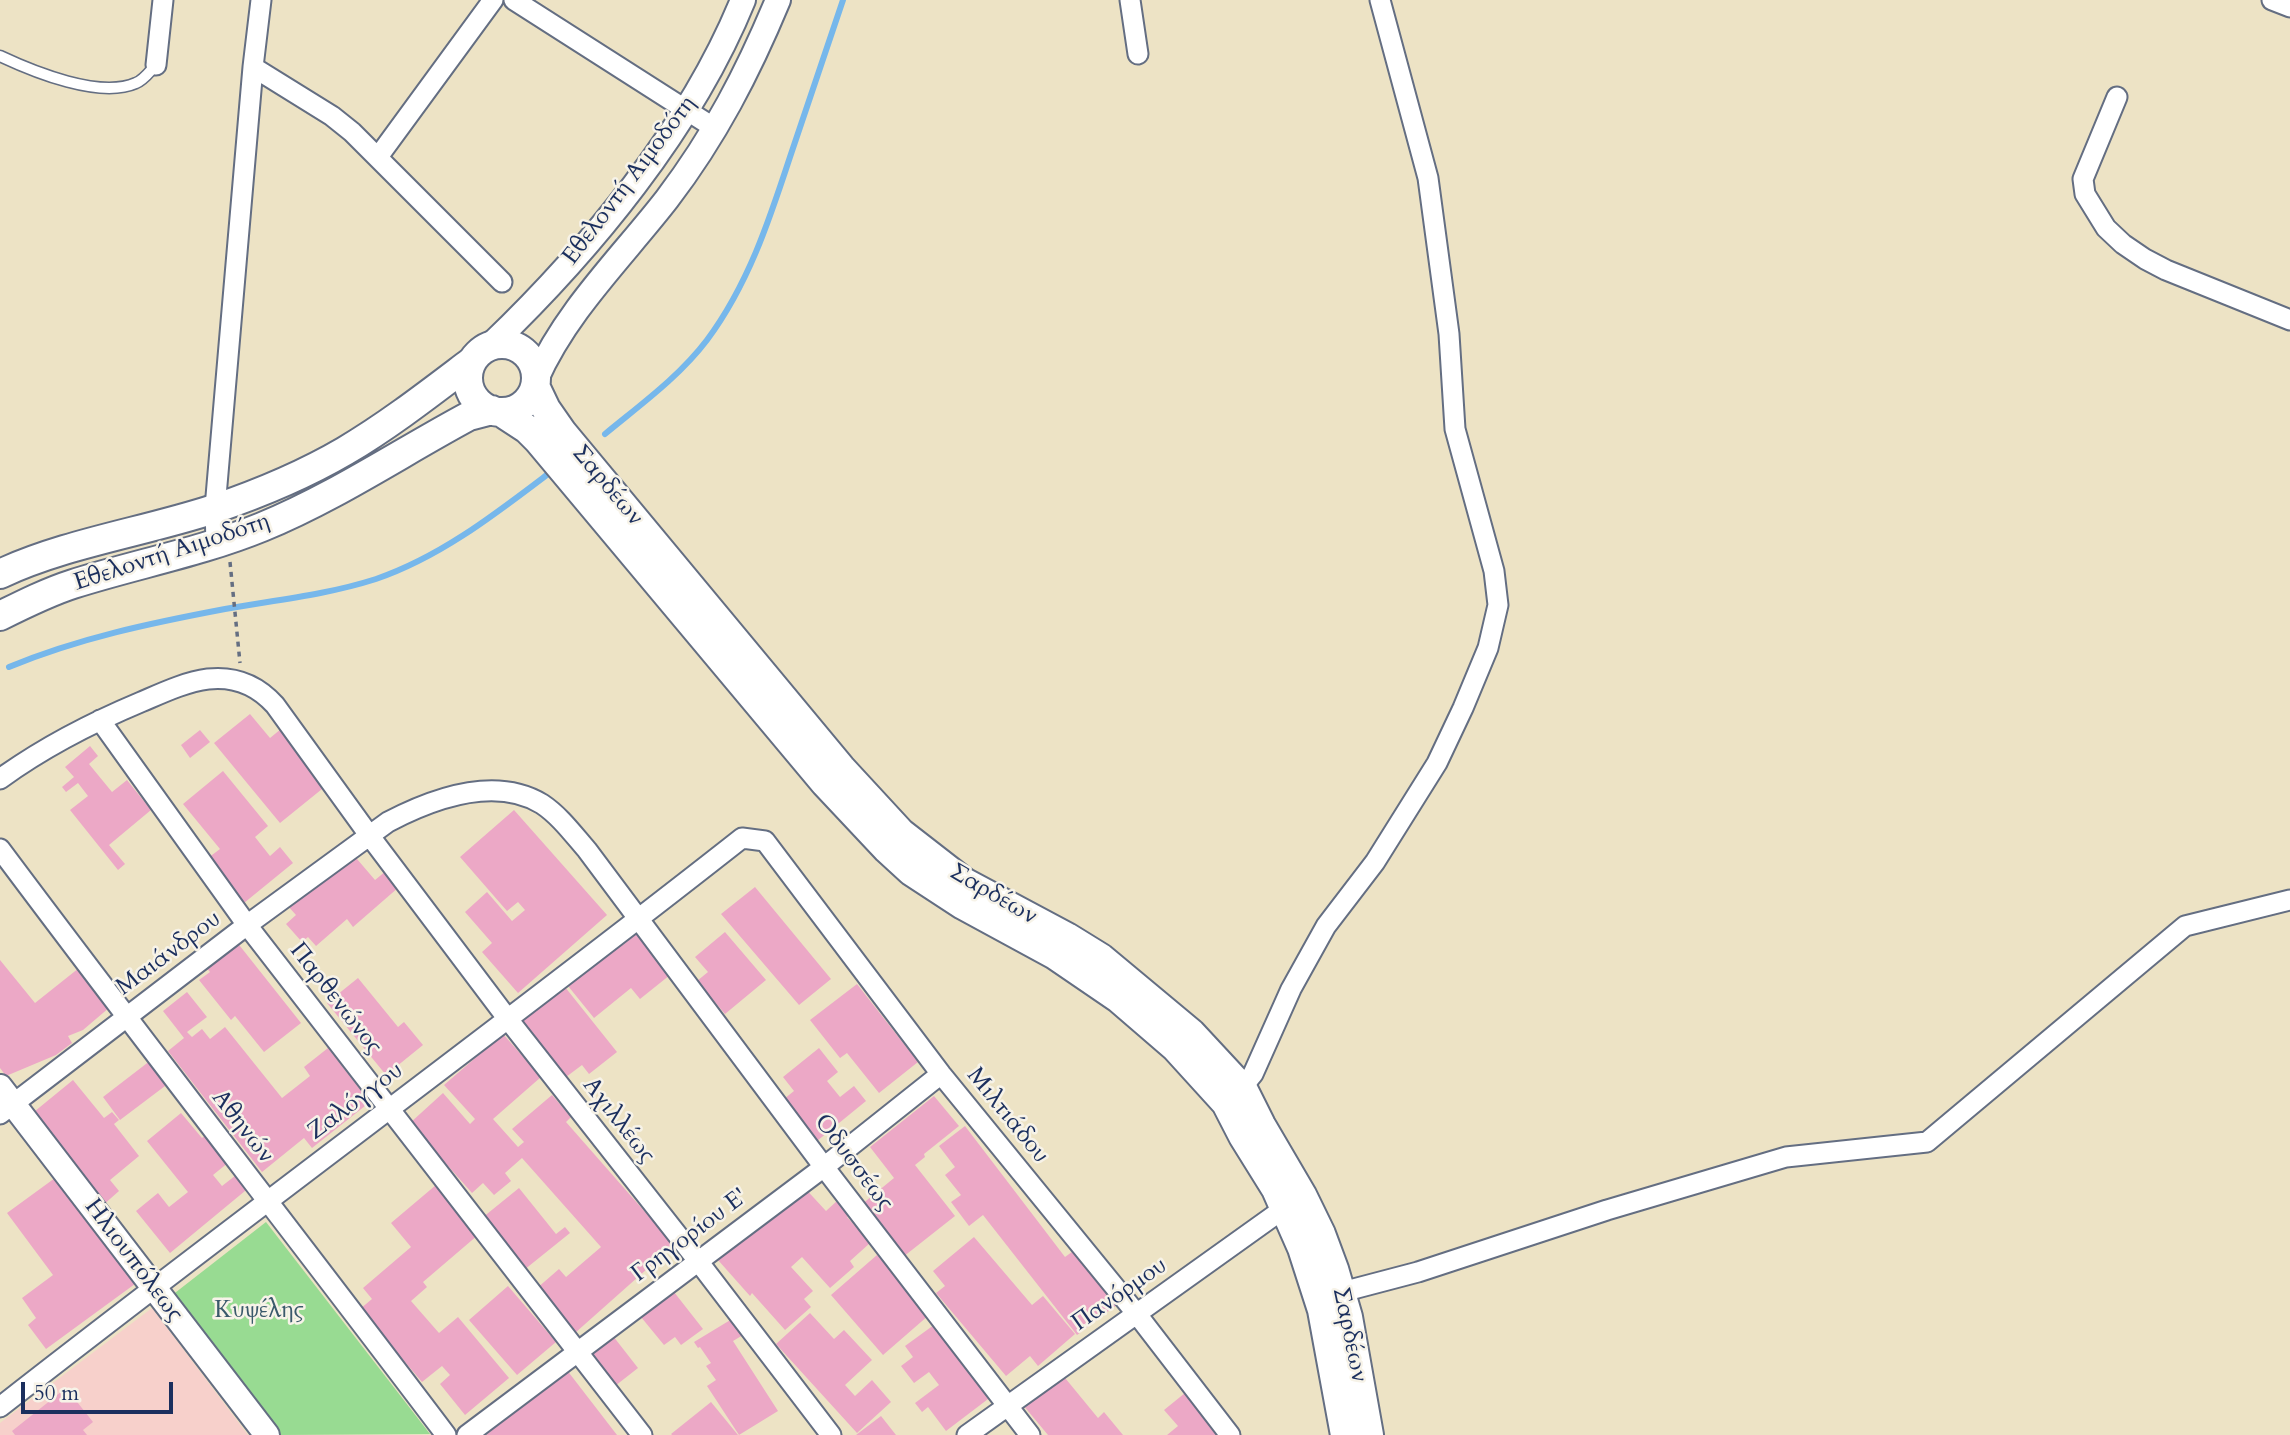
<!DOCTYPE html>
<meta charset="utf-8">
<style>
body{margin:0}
#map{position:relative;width:2290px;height:1435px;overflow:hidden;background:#ede3c5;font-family:Cardo,serif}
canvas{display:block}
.scale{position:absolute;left:21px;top:1382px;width:152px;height:32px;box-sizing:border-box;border:4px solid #1b2f5e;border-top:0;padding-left:9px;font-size:21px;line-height:24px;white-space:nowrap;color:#1b2f5e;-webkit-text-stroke:5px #f7f3e8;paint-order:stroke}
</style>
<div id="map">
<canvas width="2290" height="1435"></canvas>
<div class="scale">50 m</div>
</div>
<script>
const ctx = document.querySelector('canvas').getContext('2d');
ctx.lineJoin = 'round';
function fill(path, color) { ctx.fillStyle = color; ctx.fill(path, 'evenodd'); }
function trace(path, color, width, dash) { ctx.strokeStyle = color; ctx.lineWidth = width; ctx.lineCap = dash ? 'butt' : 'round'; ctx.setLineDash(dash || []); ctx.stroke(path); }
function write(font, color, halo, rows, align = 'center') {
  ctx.font = font + ' Cardo,serif'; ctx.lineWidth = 5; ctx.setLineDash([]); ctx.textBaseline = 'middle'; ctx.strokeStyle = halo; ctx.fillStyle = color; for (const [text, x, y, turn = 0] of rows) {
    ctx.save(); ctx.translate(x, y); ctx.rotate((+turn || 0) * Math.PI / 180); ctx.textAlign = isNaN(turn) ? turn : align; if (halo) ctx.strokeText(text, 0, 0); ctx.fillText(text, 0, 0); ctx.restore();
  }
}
fill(new Path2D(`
 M 152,1308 L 248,1435 L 0,1435 L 0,1423 Z`), '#f7d0cb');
fill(new Path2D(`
 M 266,1222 L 430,1434 L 279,1435 L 171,1296 Z`), '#98db92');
trace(new Path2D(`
 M 605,434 C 640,405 679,377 707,340 C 748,285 769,221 790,157 C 808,105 825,52 843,0
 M 9,667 C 79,638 151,623 225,609 C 276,600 326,595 376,579 C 440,557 494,515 548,474`), '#76b7eb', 6);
fill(new Path2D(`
 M 250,714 L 270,738 L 281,729 L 327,785 L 280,823 L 214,743 Z
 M 200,730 L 210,742 L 190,758 L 181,745 Z
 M 90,746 L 98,756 L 89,764 L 112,792 L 127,780 L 151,810 L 109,845 L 125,864 L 118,870 L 70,810 L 88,796 L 78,783 L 66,792 L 62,787 L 74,777 L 65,767 Z
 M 223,771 L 268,826 L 255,837 L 270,856 L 280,847 L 293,863 L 244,903 L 208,858 L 220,849 L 183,804 Z
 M 514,810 L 607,915 L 518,993 L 482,952 L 492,943 L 465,912 L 487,892 L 512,921 L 525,910 L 518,902 L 507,911 L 460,857 Z
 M 351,852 L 375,880 L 386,871 L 399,887 L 353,927 L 347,919 L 316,946 L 308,937 L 302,942 L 286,924 L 296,915 L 287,905 Z
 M 755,887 L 831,979 L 799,1005 L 721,914 Z
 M 725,932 L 766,980 L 725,1014 L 697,981 L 708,972 L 695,957 Z
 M 636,934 L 670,975 L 640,999 L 631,988 L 594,1018 L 564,981 L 617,938 L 623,945 Z
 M 236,941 L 301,1023 L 264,1052 L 235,1016 L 231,1020 L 199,980 L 210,972 L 205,966 Z
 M 0,960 L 35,1003 L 79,968 L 110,1007 L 83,1030 L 68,1036 L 72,1043 L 56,1055 L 6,1076 L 0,1068 Z
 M 358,978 L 398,1027 L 404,1022 L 423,1045 L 386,1075 L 327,1003 Z
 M 561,982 L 617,1052 L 589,1074 L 582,1065 L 566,1077 L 517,1016 Z
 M 857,984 L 918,1062 L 879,1093 L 847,1053 L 840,1058 L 810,1020 Z
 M 187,992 L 207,1017 L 187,1032 L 192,1037 L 202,1029 L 210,1039 L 225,1027 L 282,1098 L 310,1076 L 304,1067 L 328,1048 L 370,1102 L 312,1148 L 304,1138 L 262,1172 L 168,1051 L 184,1038 L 163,1011 Z
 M 503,1034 L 541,1077 L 493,1119 L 518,1147 L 524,1142 L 512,1129 L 552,1095 L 571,1117 L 566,1122 L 674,1245 L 575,1333 L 536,1289 L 559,1269 L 566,1277 L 601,1247 L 522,1158 L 505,1173 L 511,1181 L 494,1195 L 483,1183 L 472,1193 L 410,1123 L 443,1093 L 470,1124 L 475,1119 L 444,1085 Z
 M 819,1048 L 838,1072 L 827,1081 L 840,1097 L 854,1086 L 866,1101 L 817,1141 L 784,1099 L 794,1091 L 783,1077 Z
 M 155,1057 L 173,1080 L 120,1120 L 103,1097 Z
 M 73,1080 L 104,1118 L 112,1112 L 119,1120 L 114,1124 L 139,1156 L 110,1180 L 119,1191 L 102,1206 L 29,1116 Z
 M 934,1096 L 959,1126 L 924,1154 L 925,1157 L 915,1165 L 955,1216 L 903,1257 L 861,1205 L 894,1178 L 870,1147 Z
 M 181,1113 L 202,1138 L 207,1134 L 229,1162 L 213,1175 L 222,1186 L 240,1172 L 251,1186 L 170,1253 L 136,1211 L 158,1193 L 169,1207 L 188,1192 L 147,1141 Z
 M 965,1126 L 1065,1257 L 1076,1249 L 1118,1304 L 1077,1335 L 983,1215 L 969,1226 L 951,1202 L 961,1195 L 945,1175 L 955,1167 L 939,1146 Z
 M 55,1178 L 80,1211 L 84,1208 L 139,1281 L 46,1349 L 28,1325 L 36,1318 L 22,1298 L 53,1275 L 7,1213 Z
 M 436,1185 L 478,1235 L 423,1282 L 427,1287 L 411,1301 L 439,1333 L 458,1317 L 509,1378 L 465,1415 L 440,1384 L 450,1375 L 442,1366 L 422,1382 L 360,1309 L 372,1299 L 363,1288 L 411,1247 L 391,1223 Z
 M 802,1185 L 826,1211 L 838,1200 L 851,1214 L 847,1217 L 870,1243 L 850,1261 L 854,1267 L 830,1288 L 802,1257 L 791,1267 L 813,1291 L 804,1299 L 811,1307 L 785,1330 L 752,1293 L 750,1296 L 718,1260 Z
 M 519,1188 L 556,1234 L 565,1227 L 570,1233 L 524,1270 L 482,1218 Z
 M 974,1237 L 1032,1305 L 1043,1296 L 1075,1334 L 1038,1366 L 1030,1356 L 1006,1376 L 936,1293 L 945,1286 L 933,1271 Z
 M 877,1255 L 929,1315 L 883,1355 L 831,1295 Z
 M 508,1286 L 556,1342 L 517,1375 L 469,1320 Z
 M 674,1292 L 703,1329 L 681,1345 L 675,1337 L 664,1345 L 641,1317 Z
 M 810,1313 L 834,1339 L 844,1330 L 872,1360 L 845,1385 L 855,1396 L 872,1380 L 891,1402 L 857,1433 L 776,1344 Z
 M 732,1319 L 743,1335 L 733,1341 L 778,1411 L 739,1435 L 707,1386 L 716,1380 L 706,1366 L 711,1363 L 700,1347 L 698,1348 L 694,1342 Z
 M 938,1322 L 992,1396 L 946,1431 L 928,1407 L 922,1412 L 915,1403 L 939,1385 L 929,1372 L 914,1383 L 901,1366 L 913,1357 L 905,1346 Z
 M 613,1336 L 638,1368 L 615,1386 L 590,1354 Z
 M 563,1365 L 617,1435 L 486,1435 L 491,1431 L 486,1425 Z
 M 1061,1373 L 1098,1418 L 1104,1412 L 1123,1435 L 1048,1435 L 1023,1405 Z
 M 66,1388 L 93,1422 L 83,1430 L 87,1435 L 15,1435 L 12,1431 Z
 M 1185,1393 L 1220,1435 L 1167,1435 L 1178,1426 L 1164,1410 Z
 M 711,1402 L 738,1435 L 672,1435 L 671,1434 Z
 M 881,1416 L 896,1435 L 856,1435 Z`), '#eca8c6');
const service = new Path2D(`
 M 0,56 C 34,72 100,99 136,83 C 144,80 150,71 156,65`);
const minor = new Path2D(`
 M 514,0 L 716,129
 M 1130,0 L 1138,54
 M 2272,0 L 2290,7
 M 156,65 L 163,0
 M 253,67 L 332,116 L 352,132 L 502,282
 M 2117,97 L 2083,179 L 2085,194 L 2106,228 L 2123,244 L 2145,259 L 2166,270 L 2290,320
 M 378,157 L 493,0
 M 216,544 L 215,508 L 253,67 L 261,0
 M 100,720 L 247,925 L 642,1435
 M 0,779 C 44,747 91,723 141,702 C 162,693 185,682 208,679 C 235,676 257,685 275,705 L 369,835 L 507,1018 L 698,1261 L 831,1435
 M 0,849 C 147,1046 298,1239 446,1435
 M 1235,1096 L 1253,1074 L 1291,989 L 1326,926 L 1375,862 L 1437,763 L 1463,708 L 1488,648 L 1498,605 L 1494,571 L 1455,429 L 1449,334 L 1428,178 L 1380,0
 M 0,1114 L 247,925 L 388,822 C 432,799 494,775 542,804 C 560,816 573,834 587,850 L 824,1167 L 1030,1435
 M 1342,1292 L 1418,1272 L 1607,1210 L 1786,1157 L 1927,1142 L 2185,926 L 2290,900
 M 0,1407 C 245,1215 497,1031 742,838 L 765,841 L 941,1074 L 1136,1313 L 1230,1435
 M 467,1435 L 824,1167 L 941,1074
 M 967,1435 L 1293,1202`);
const tertiary = new Path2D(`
 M 491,345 C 590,250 691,128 743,0
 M 536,379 C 566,311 622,257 667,199 C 715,136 748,72 778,0
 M 0,1087 L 267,1435`);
const secondary = new Path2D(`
 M468 378a34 34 0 1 1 68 0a34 34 0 1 1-68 0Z
 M 535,386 L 546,409 L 562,432 L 841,768 L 901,833 L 964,882 L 1067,937 L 1101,958 L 1191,1033 L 1243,1089 L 1261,1125 L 1302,1195 L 1321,1234 L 1334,1269 L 1348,1317 L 1369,1435
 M 501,412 L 527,429 L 538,440 L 825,783 L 887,849 L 911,871 L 963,905 L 1055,955 L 1118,998 L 1176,1048 L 1226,1103 L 1243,1136 L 1276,1189 L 1302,1248 L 1322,1310 L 1345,1435
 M 0,574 C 66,543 144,532 214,509 C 258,494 304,475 345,451 C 389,425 430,393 471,362
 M 0,616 C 24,604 48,592 73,584 C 136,564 201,552 262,527 C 335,497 400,453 469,416 L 492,410`);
trace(service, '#646e82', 13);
trace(minor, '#646e82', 23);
trace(tertiary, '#646e82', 28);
trace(secondary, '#646e82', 32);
trace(new Path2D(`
 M 230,562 L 240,663`), '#646e82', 3.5, [5, 5]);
trace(service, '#fff', 10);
trace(minor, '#fff', 19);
trace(tertiary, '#fff', 24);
trace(secondary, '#fff', 28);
write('24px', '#1b2f5e', '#f7f3e8', [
 ["Εθελοντή Αιμοδότη",630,181,-53],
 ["Σαρδέων",607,486,50],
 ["Εθελοντή Αιμοδότη",172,553,-18],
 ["Σαρδέων",993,895,30],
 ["Μαιάνδρου",169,954,-37],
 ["Παρθενώνος",335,999,52],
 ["Ζαλόγγου",356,1102,-37],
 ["Μιλτιάδου",1007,1116,51],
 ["Αχιλλέως",618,1121,52],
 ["Αθηνών",242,1127,52],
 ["Οδυσσέως",853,1163,53],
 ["Γρηγορίου Ε'",690,1236,-37],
 ["Ηλιουπόλεως",133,1261,53],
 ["Πανόρμου",1120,1295,-35],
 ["Σαρδέων",1349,1335,78]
]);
write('24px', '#3a5a6b', '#f7f3e8', [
 ["Κυψέλης",259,1311]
]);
</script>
